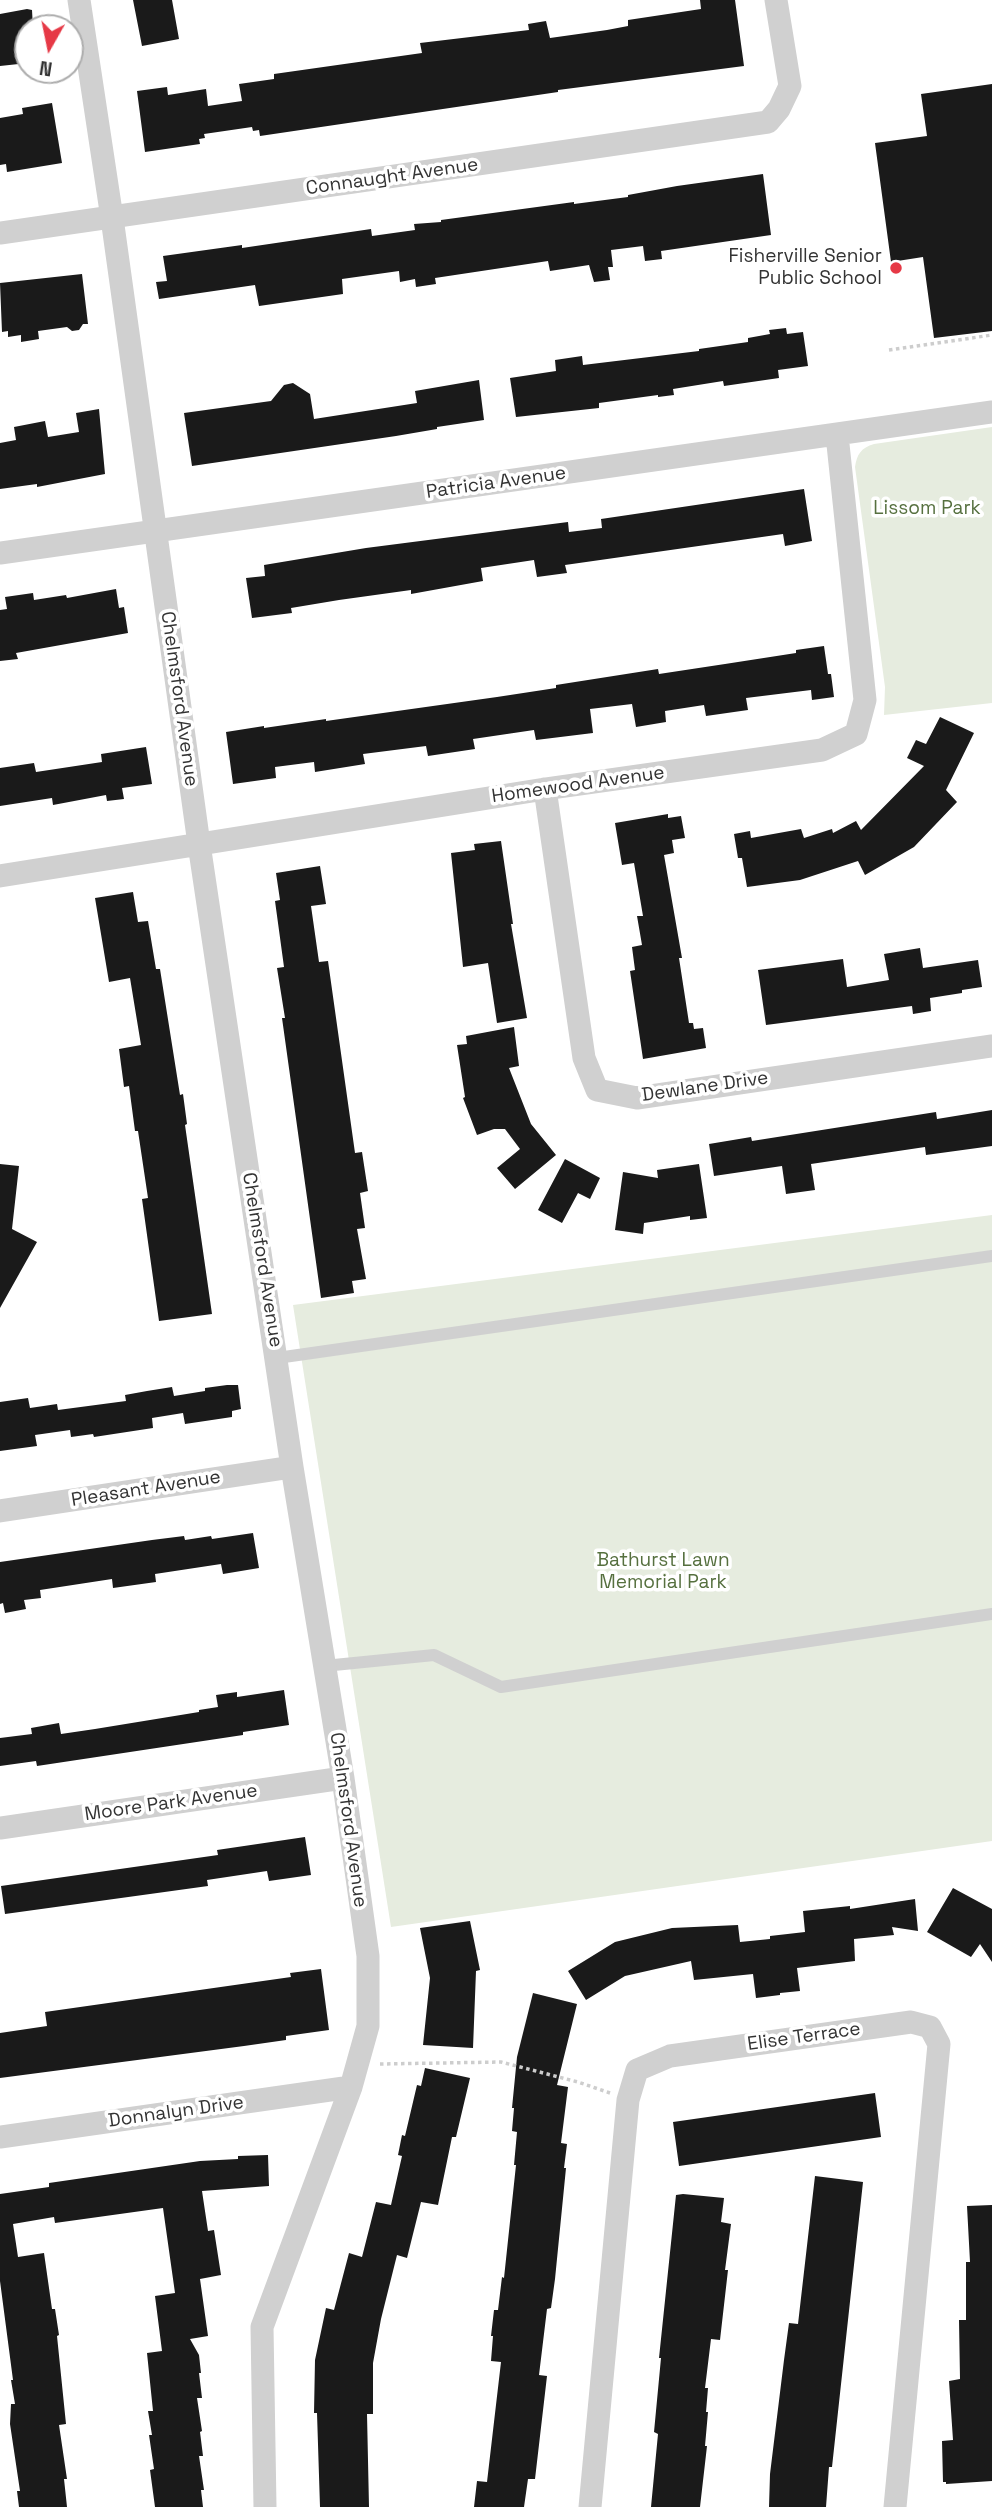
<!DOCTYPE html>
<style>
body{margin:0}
#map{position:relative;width:992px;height:2507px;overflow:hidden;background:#fff;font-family:"Space Grotesk",sans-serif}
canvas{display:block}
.north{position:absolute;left:14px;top:14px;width:70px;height:70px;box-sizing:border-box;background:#fff;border:2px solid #adadad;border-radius:50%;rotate:189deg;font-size:19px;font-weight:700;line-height:28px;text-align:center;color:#333}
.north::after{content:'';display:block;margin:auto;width:24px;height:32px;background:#e63946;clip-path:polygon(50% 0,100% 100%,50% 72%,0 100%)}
</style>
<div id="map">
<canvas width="992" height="2507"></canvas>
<div class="north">N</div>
</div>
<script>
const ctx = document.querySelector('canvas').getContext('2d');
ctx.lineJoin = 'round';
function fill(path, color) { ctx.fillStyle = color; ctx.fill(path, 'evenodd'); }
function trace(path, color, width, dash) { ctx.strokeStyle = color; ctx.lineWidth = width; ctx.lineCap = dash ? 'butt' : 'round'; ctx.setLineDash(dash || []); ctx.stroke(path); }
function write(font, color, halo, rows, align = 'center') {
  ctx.font = font + ' "Space Grotesk",sans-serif'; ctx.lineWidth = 7; ctx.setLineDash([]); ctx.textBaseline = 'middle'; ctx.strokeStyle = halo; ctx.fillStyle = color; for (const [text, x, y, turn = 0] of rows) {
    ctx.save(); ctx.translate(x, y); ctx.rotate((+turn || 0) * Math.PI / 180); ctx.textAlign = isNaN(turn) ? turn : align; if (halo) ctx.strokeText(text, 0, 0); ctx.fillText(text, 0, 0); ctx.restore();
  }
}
fill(new Path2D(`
 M 992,427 L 992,703 L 884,715 L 885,687 L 855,467 C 857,454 861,448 874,444 Z
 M 992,1215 L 992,1841 L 391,1927 L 293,1305 Z`), '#e6ecdf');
fill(new Path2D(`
 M 133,0 L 172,0 L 179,39 L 142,46 Z
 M 700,0 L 735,0 L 744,66 L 558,90 L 558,92 L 260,136 L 259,130 L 253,131 L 252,127 L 204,134 L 205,138 L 199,139 L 200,144 L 145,152 L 137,91 L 167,87 L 168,95 L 206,89 L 208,106 L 242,101 L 239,84 L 274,79 L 274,74 L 422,53 L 420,43 L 529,30 L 528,24 L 546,21 L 550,38 L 607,30 L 628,26 L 628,20 L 701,9 Z
 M 27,9 L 32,10 L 33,28 L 28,28 L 28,63 L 0,66 L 0,14 Z
 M 992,84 L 992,331 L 934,338 L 923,257 L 891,262 L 875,143 L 927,136 L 921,94 Z
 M 52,103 L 62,163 L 7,172 L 6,164 L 0,165 L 0,118 L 23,114 L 22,108 Z
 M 763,174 L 771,235 L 661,251 L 662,259 L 645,261 L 643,246 L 611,250 L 613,267 L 608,267 L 610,280 L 594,282 L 589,265 L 550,271 L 548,261 L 435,278 L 436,284 L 416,287 L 415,279 L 400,282 L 399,271 L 342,279 L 343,294 L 259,306 L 255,285 L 159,299 L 156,282 L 167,281 L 163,256 L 242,245 L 242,248 L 371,229 L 372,236 L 415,230 L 414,224 L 441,222 L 441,220 L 574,202 L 574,204 L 628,197 L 628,195 L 677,186 Z
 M 82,274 L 88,324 L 83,324 L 79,330 L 72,331 L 67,327 L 38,331 L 39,339 L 21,342 L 21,335 L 8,337 L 8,331 L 2,332 L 0,283 Z
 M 786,328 L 787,334 L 803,332 L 808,366 L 778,370 L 779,378 L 724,386 L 723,381 L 673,389 L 674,395 L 658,397 L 658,395 L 599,403 L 599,408 L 516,417 L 510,378 L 556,371 L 555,360 L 582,356 L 583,365 L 699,351 L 699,349 L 748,342 L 748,338 L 770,334 L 769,330 Z
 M 479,380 L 484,420 L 437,427 L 437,429 L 396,436 L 192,466 L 184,413 L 271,401 L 284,385 L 293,383 L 310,394 L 314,419 L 417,403 L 415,391 Z
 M 99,409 L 105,474 L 37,487 L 37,484 L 0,489 L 0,443 L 16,440 L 14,427 L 45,421 L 48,437 L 79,432 L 76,413 Z
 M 804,489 L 812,541 L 785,546 L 783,534 L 565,565 L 567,573 L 537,577 L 534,560 L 481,568 L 483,581 L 411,594 L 411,590 L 339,600 L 291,608 L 292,613 L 252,618 L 246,578 L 265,576 L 264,565 L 366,548 L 568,522 L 569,532 L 602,528 L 601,519 Z
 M 116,589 L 119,608 L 124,607 L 128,633 L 16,653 L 18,659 L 0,661 L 0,610 L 7,609 L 5,597 L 33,593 L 34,600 L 66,595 L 67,598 Z
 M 824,646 L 828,674 L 831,674 L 834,697 L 812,700 L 811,690 L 746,698 L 748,710 L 706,716 L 704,705 L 665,711 L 666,722 L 636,727 L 632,704 L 590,709 L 593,733 L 536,740 L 534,730 L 473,739 L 475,749 L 455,752 L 428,756 L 426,746 L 363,754 L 365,764 L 315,772 L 314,762 L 275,767 L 276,778 L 233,784 L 226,732 L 264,726 L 264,728 L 326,719 L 326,721 L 497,697 L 556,688 L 556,685 L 658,669 L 659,674 L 725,664 L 796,653 L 796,650 Z
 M 940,717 L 974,733 L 946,790 L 957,802 L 914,847 L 865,875 L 858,861 L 800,880 L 747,887 L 742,858 L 738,858 L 734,834 L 750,831 L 751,838 L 801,829 L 804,838 L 832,829 L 833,833 L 856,821 L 861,830 L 924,766 L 907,758 L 916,740 L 926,744 Z
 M 146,747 L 152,784 L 122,788 L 124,799 L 107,801 L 106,795 L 53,805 L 52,798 L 0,806 L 0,768 L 34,763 L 36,772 L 102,762 L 101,754 Z
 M 668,814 L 668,818 L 681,816 L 685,838 L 672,840 L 674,853 L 664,855 L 682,958 L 679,958 L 689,1023 L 693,1023 L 694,1029 L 703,1028 L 706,1048 L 643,1059 L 630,971 L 635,970 L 632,947 L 642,945 L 637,916 L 643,916 L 634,863 L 622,865 L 615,823 Z
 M 501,841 L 513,924 L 511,924 L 527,1018 L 497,1023 L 488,963 L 463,967 L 451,853 L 475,850 L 474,844 Z
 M 320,866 L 326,904 L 311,906 L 319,962 L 328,961 L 355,1153 L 362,1152 L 368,1191 L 360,1193 L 365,1228 L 357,1229 L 366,1279 L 352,1281 L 354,1293 L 321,1298 L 282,1018 L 285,1018 L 277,968 L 284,967 L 275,901 L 280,900 L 276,873 Z
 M 133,892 L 138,922 L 148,921 L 156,969 L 160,969 L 180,1095 L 183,1094 L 187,1124 L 185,1125 L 212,1314 L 159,1321 L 142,1199 L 148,1198 L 138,1131 L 135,1131 L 129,1086 L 124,1087 L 119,1049 L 141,1045 L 130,978 L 109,982 L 95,898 Z
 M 920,948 L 923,968 L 978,960 L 982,987 L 962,990 L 962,993 L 930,998 L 931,1011 L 913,1014 L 912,1006 L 766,1025 L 758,970 L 843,959 L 847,987 L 889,980 L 884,954 Z
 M 514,1027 L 519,1066 L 509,1068 L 531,1124 L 556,1155 L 515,1189 L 497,1168 L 520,1149 L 505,1129 L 494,1129 L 477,1135 L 463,1098 L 465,1097 L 457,1045 L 467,1044 L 466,1036 Z
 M 992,1110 L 992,1146 L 926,1155 L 925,1147 L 811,1164 L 815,1190 L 786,1194 L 782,1166 L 714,1176 L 709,1144 L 751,1137 L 752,1141 L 936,1112 L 937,1119 Z
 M 565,1159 L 600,1178 L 590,1199 L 578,1193 L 562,1223 L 538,1210 Z
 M 0,1164 L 19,1166 L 12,1229 L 37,1242 L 0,1308 Z
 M 699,1164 L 707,1218 L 690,1220 L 690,1216 L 644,1223 L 643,1234 L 615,1230 L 623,1172 L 658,1178 L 657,1170 Z
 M 227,1385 L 238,1385 L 241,1409 L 232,1411 L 232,1417 L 185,1424 L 183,1413 L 152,1418 L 153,1428 L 94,1437 L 93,1434 L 71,1437 L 70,1430 L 35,1435 L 37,1446 L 0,1451 L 0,1402 L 28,1398 L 30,1408 L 57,1404 L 58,1410 L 126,1401 L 125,1395 L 147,1391 L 172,1387 L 174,1396 L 205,1391 L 205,1388 Z
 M 253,1533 L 259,1568 L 223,1574 L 221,1564 L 155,1574 L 156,1582 L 113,1588 L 112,1579 L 40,1590 L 41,1598 L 24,1600 L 26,1609 L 5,1613 L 3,1603 L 0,1604 L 0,1562 L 152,1540 L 184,1536 L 185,1540 L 211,1536 L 212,1539 Z
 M 284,1690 L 289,1725 L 243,1732 L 243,1735 L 37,1766 L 36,1761 L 0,1766 L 0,1738 L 32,1734 L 31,1728 L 59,1723 L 61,1734 L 95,1729 L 199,1712 L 199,1710 L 218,1707 L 216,1695 L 237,1692 L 237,1697 Z
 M 305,1837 L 311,1875 L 269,1881 L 267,1871 L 207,1880 L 208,1886 L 5,1914 L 1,1886 L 218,1855 L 217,1850 Z
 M 953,1888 L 992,1909 L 992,1962 L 980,1944 L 971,1957 L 927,1932 Z
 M 915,1899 L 918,1931 L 892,1927 L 894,1935 L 854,1939 L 855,1961 L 797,1968 L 800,1991 L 780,1993 L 780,1995 L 756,1998 L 753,1974 L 694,1980 L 691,1961 L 625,1976 L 586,2000 L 568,1971 L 615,1942 L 672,1928 L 738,1925 L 740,1942 L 770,1939 L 770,1936 L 805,1932 L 803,1911 L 850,1906 L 850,1909 Z
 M 470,1921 L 480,1970 L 476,1971 L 473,2048 L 423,2045 L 430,1978 L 420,1928 Z
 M 321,1969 L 329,2030 L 286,2036 L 286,2040 L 244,2046 L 0,2078 L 0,2033 L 47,2026 L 45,2012 L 291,1977 L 290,1973 Z
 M 533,1993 L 577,2004 L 557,2085 L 568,2087 L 561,2143 L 567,2144 L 564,2168 L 566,2168 L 555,2279 L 551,2308 L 547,2309 L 539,2375 L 547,2376 L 535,2479 L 528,2479 L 524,2507 L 474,2507 L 477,2481 L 487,2482 L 501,2362 L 491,2361 L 493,2336 L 491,2336 L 494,2310 L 498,2310 L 502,2277 L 504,2278 L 516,2165 L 514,2165 L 517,2132 L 512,2131 L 514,2108 L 512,2108 L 517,2057 Z
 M 425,2068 L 470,2078 L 456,2137 L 452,2137 L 438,2205 L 421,2202 L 407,2258 L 397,2255 L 381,2319 L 373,2363 L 373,2414 L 367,2414 L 369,2507 L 320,2507 L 317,2413 L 314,2413 L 315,2360 L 326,2308 L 334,2310 L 349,2253 L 362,2257 L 376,2202 L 391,2205 L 402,2156 L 398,2155 L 402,2135 L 405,2136 L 417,2085 L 421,2086 Z
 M 875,2093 L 881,2137 L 679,2166 L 673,2122 Z
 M 268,2155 L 269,2186 L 202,2191 L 208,2231 L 214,2230 L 221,2275 L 200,2279 L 208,2336 L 190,2339 L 199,2355 L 201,2373 L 199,2373 L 202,2398 L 197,2398 L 202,2431 L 200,2432 L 203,2456 L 199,2456 L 204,2490 L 201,2490 L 203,2507 L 155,2507 L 150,2470 L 154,2469 L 149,2435 L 152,2435 L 148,2411 L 153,2411 L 147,2353 L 162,2351 L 155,2296 L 175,2293 L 163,2208 L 55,2223 L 54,2217 L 13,2224 L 18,2257 L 44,2253 L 52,2309 L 55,2309 L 59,2335 L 57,2336 L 66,2424 L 59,2425 L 67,2479 L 64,2479 L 67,2507 L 19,2507 L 17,2491 L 20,2491 L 10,2424 L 11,2404 L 15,2404 L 11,2380 L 13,2380 L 0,2281 L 0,2194 L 49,2187 L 49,2183 L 200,2161 L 238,2159 L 238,2156 Z
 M 815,2176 L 863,2182 L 832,2467 L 829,2467 L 826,2507 L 769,2507 L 770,2474 L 784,2360 L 789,2323 L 798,2324 Z
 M 683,2194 L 724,2198 L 721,2222 L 731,2224 L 725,2270 L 728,2270 L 720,2340 L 711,2339 L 705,2388 L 708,2388 L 706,2412 L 708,2412 L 705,2446 L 707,2446 L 700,2507 L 651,2507 L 658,2434 L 654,2432 L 661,2358 L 659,2358 L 676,2195 Z
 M 992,2205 L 992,2481 L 946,2484 L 946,2482 L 943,2482 L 942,2441 L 953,2440 L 949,2381 L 960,2379 L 959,2320 L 966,2320 L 966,2262 L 970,2262 L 967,2206 Z`), '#1a1a1a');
trace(new Path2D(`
 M 889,350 L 992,335
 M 380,2064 L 501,2062 L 578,2082 L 610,2093`), '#cdcdcd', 3.5, [3.5, 3.5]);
trace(new Path2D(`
 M 277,1358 L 992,1256
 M 324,1666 L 434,1655 L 501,1687 L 992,1614`), '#d0d0d0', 12);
trace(new Path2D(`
 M 79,0 L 112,218 L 199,844 L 292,1467 L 343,1778 L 368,1956 L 368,2026 L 351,2087 L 262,2327 L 265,2507
 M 0,233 L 768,122 L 779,109 L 790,86 L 776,0
 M 0,553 L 992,412
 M 545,789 L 584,1058 L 597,1090 L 637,1098 L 992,1046
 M 0,876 L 545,789 L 822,750 L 856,734 L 865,700 L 837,435
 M 0,1511 L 292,1467
 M 0,1828 L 343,1778
 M 0,2137 L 351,2087
 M 590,2507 L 628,2100 L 637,2070 L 670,2056 L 911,2022 L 930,2027 L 939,2044 L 895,2507`), '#d0d0d0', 23);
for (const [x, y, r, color] of [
 [896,268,7,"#e63946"]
]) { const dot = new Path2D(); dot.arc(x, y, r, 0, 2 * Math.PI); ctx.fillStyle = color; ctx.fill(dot); trace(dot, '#fff', 2.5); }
write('19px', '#333', '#fff', [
 ["Connaught Avenue",392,177,-8],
 ["Patricia Avenue",496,483,-8],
 ["Chelmsford Avenue",179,699,82],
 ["Homewood Avenue",578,785,-8],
 ["Dewlane Drive",705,1087,-8],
 ["Chelmsford Avenue",262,1260,81],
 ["Pleasant Avenue",146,1489,-9],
 ["Moore Park Avenue",171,1803,-8],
 ["Chelmsford Avenue",348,1820,82],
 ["Elise Terrace",804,2037,-8],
 ["Donnalyn Drive",176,2112,-8]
]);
write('19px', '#333', '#fff', [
 ["Fisherville Senior",882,257],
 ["Public School",882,279]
], 'right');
write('19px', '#56703f', '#fff', [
 ["Lissom Park",927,509],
 ["Bathurst Lawn",663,1561],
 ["Memorial Park",663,1583]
]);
</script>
